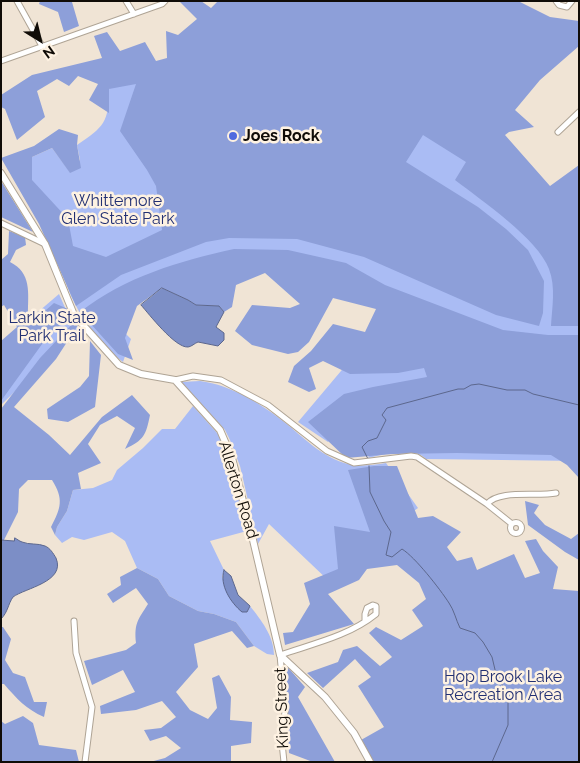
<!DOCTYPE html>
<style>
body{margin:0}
#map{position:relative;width:580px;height:763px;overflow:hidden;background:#f0e4d5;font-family:Raleway,sans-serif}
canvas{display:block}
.frame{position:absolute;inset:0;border:2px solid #100c07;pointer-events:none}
.north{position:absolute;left:15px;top:15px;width:50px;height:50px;-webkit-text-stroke:4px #fef2e2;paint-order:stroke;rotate:144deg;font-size:14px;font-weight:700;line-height:20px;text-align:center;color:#100c07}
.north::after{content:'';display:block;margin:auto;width:18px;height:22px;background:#100c07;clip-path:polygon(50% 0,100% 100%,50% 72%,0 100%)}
</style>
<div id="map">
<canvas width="580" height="763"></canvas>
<div class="frame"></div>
<div class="north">N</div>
</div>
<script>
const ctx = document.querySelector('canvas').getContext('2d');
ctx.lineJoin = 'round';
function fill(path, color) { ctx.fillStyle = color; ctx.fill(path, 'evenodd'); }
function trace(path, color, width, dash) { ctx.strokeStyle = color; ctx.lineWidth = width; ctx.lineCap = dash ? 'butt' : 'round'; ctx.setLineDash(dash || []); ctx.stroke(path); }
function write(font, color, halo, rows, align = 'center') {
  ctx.font = font + ' Raleway,sans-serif'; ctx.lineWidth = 5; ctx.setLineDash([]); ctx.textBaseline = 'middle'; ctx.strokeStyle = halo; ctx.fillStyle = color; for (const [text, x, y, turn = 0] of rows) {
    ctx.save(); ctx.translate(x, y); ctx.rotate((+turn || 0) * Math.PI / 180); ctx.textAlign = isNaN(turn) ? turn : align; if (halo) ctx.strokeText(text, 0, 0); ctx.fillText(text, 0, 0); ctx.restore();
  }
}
fill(new Path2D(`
 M 332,10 L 556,203 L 579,182 L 579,461 L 426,459 C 412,445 386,454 368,458 L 381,415 L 356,402 L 328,442 L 298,422 L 400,301 L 245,262 L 129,297 L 124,332 L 131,339 L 123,362 C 101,346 79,316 69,291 L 32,182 L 32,157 L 52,148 L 70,172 L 80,160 L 77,145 C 104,127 109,122 109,89 L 134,67 L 169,182 Z
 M 59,294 L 67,312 L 79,329 L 1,405 L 1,355 L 24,324 Z
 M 200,381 C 232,385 263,405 288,425 C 306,440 324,458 348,464 C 360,467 373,465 386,463 L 418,508 L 400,521 L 330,582 L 269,524 L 258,544 L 240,466 L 230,440 L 225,430 L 181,382 Z
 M 193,406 L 218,434 L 229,462 L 247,531 L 210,541 L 224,570 L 222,577 L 247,612 L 250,606 C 261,620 274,636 274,655 L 267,654 L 254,646 L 236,622 L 214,614 L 198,611 L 169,596 L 158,579 L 137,568 L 125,541 L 112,532 L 84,540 L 72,537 L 62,543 L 55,535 L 57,527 L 67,511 L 73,490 L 93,488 L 112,480 L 117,470 L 143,448 L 162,429 L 175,429 Z`), '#aabcf4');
fill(new Path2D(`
 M 40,1 L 76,1 L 72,2 L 79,26 L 64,32 L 58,12 L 39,4 Z
 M 179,1 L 201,1 L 211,8 L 218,1 L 518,1 L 550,17 L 579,21 L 579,46 L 540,80 L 515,110 L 534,127 L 509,132 L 505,135 L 550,186 L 579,165 L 579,326 L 551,326 C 552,308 556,287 549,269 C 538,239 481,200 455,180 L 466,162 L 423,135 L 406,162 L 478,207 L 506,229 L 528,250 L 544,281 L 543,313 L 539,326 L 496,315 L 364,257 L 297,239 L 229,238 L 206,242 L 121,275 L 76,306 L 39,224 L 1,158 L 34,146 L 59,129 L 78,135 L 77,145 L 81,168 L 70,173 L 52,148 L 32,157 L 32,180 L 68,219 L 73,246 L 106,257 L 162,230 L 156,186 L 147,170 L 120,131 L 136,84 L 109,89 L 109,113 L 89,100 L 98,84 L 78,76 L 69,86 L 57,79 L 37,91 L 45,117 L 17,140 L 5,109 L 1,107 L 1,95 L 32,75 L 102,58 L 94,36 L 107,32 L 120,51 L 145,42 L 156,61 L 167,58 L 166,31 L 178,35 L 197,19 Z
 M 1,181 L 33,232 L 1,217 Z
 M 9,231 L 25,237 L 26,245 L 16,250 L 10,262 C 32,273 28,293 28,314 L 46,310 L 54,303 L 68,309 L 71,314 L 45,340 L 1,401 L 1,341 L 17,327 L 4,305 L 1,307 L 1,260 L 8,254 Z
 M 234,249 L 288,250 L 346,263 L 385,285 L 503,330 L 548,335 L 579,335 L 579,478 L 567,465 L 551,455 L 457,453 L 393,454 L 346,458 L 308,422 L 344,394 L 373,387 L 427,377 L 424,368 L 398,373 L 350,374 L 323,361 L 309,368 L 316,389 L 309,392 L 288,382 L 294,366 L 311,351 L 333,324 L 365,332 L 376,309 L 333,298 L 309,342 L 298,352 L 288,354 L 252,345 L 235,331 L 252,305 L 290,308 L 300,304 L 265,273 L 236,285 L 232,307 L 224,312 L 219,306 L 196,305 L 188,300 L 162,288 L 137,306 L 125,338 L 133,360 L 118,354 L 80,312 C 125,277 179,261 234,249 Z
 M 75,321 L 78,325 L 56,359 L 14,407 L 49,435 L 70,455 L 102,417 L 132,395 L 150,415 C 146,435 144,440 125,449 L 135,428 L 117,416 L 100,425 L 88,444 L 101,463 L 78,473 L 81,489 L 73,490 L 67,511 L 57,527 L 55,535 L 51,527 C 61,508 64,499 52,480 L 28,480 L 19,489 L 18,512 L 4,540 L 1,540 L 1,409 L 40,358 Z
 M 90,341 L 101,355 L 95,407 L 68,422 L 48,419 L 47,409 L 80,387 L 89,376 Z
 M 374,466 L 397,466 L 418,518 L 433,516 L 461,532 L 447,547 L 457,561 L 472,557 L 477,570 L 514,554 L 525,578 L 540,573 L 525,541 L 536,539 L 543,551 L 558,567 L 553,589 L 579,591 L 579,762 L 374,762 L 361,740 L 384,727 L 358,686 L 371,677 L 355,659 L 323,688 L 307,673 L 338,662 L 343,650 L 357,646 L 380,666 L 392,657 L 369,633 L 376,627 L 401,640 L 423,626 L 412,610 L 426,599 L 419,583 L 397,565 L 367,569 L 359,580 L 328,594 L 354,624 L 285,645 L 283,633 L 293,632 L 310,604 L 304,583 L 338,569 L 334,526 L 370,532 L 348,470 Z
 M 525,501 L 539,505 L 534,513 L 545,525 L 571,539 L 579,533 L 579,560 L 565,552 L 528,525 Z
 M 137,568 L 158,579 L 169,596 L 198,611 L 214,614 L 236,622 L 254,646 L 247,648 L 232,631 L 194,644 L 198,667 L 176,692 L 190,710 L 208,719 L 217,708 L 212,678 L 219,675 L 231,697 L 230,720 L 252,722 L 251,743 L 231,746 L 231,762 L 150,762 L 165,758 L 181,748 L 166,736 L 150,741 L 144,730 L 161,728 L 176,717 L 162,701 L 136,710 L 101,714 L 100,706 L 135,692 L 123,670 L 92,685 L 84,661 L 126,650 L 136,643 C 134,623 138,620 148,604 L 136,588 L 113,603 L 107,594 L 121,585 L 120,577 Z
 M 1,627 L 3,627 L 11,639 L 5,660 L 13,673 L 25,677 L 34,702 L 47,702 L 44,717 C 26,709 17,699 4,684 L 1,684 Z
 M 285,664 L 305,687 L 298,697 L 335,762 L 313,762 L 289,753 Z
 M 23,716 L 33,723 L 39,745 L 76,750 L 79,762 L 1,762 L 1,721 L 5,724 Z`), '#8d9fd9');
const water = new Path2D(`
 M 162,288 L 188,300 L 196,305 L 219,306 L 224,312 L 216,327 L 224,333 L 224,340 L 218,346 L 198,342 C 195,343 191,347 188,347 C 175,348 149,314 141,305 Z
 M 15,538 C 17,539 19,541 22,542 C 29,545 38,543 45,546 C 50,548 53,553 56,558 C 66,582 25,588 13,597 C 8,604 8,612 1,619 L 1,540 L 14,541 Z
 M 224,570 L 231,576 L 238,595 L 250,606 L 247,612 L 242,612 C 231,603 219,585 224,570 Z`);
fill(water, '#7c8ec6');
trace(water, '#5c678d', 1);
trace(new Path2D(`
 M 368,459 L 362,447 L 368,441 L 377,438 L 386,420 L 382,415 L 387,408 L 458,389 L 464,389 L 471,385 L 479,384 L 507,390 L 525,390 L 533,394 L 579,405
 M 369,466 L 370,492 L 384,521 L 391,532 L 386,555 L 392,557 L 402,549 C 415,557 440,589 449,603 C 454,610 456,620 460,628 L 475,633 L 483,642 L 492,657 L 497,678 L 508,693 L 508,725 L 492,762`), '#5c678d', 1);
const minor = new Path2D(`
 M 17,1 L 42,46
 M 126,1 L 134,14
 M 556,1 L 559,5 L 567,7 L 572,1
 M 1,61 L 162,4 L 165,1
 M 558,132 L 579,112
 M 1,223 L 45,244
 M 175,380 L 193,376 L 221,380 L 268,405 L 327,451 L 354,463 L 411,456 L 417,457 L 487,504 L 512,524
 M 487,504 C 499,489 537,497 556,493
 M510.5 528a5.5 5.5 0 1 1 11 0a5.5 5.5 0 1 1-11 0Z
 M 74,621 L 76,653 L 92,707 L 85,762
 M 284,762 L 282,743 L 285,711 L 280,655 C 312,644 349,636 376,614 L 376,606 L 373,605 L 367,608 L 365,614 L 365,621`);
const tertiary = new Path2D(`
 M 1,173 L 45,244 L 74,315 L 119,365 L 141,374 L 175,380 L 220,430 L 232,458 L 253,540 L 280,655 L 325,697 L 354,733 L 370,762`);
trace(minor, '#afa495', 7);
trace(tertiary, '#afa495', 8);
trace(minor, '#fff', 5);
trace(tertiary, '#fff', 6);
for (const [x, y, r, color] of [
 [233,136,5,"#506adf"]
]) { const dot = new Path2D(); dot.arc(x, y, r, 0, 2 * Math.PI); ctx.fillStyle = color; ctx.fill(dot); trace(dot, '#fef2e2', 2); }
write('bold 16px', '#100c07', '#fef2e2', [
 ["Joes Rock",243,136]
], 'left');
write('16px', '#223073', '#fef2e2', [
 ["Whittemore",118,201],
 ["Glen State Park",118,219],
 ["Larkin State",52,318],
 ["Park Trail",52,336],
 ["Hop Brook Lake",503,677],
 ["Recreation Area",503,695]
]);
write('16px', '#100c07', '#fef2e2', [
 ["Allerton Road",238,490,73],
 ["King Street",282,708,-92]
]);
</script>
